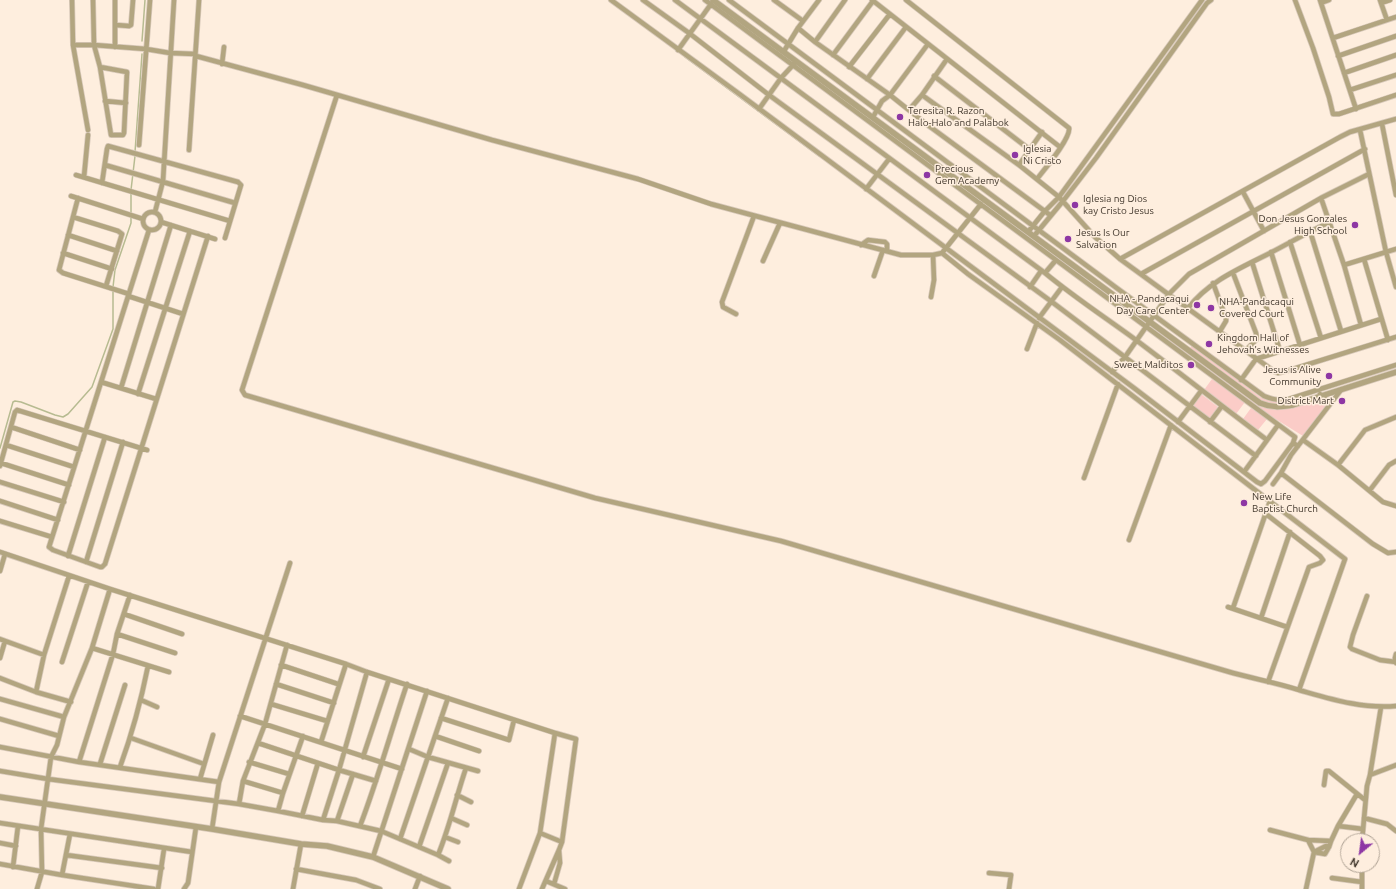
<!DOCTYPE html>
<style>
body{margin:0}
#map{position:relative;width:1396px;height:889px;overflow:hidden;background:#feeede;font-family:Ubuntu,sans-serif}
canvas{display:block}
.north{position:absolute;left:1340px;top:833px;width:40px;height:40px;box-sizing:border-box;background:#feeede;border:1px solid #b2a597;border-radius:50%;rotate:209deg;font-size:11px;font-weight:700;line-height:16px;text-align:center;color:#41372c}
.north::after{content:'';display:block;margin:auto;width:14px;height:18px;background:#8e37a4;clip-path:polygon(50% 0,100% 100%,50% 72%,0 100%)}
</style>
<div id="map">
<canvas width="1396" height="889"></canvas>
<div class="north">N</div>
</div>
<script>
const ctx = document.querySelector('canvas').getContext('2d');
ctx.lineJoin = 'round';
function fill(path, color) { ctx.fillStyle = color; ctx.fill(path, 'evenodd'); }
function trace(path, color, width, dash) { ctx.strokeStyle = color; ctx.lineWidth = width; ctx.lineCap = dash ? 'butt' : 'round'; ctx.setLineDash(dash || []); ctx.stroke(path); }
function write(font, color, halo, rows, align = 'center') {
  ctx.font = font + ' Ubuntu,sans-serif'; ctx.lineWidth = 3; ctx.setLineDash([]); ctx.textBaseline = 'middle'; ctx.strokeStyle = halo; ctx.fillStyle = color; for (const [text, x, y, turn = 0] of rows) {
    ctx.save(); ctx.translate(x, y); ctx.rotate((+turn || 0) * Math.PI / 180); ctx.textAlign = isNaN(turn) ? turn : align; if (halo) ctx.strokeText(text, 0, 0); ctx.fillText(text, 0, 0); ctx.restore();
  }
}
fill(new Path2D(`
 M 1151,327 L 1153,327 L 1259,406 C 1280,414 1296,405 1317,399 C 1322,400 1325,401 1326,406 L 1303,436 L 1258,408 Z
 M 1192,345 L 1260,397 L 1276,402 L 1297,400 L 1297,402 L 1286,406 L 1262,402 L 1190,350 L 1190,348 Z
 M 1212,379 L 1245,402 L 1236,414 L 1204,390 Z
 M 1201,394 L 1218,407 L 1210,418 L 1192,406 L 1193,402 Z
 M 1251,408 L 1267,419 L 1258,430 L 1243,419 Z`), '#fbccc7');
trace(new Path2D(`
 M 142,41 L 145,0
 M 685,57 L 819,156
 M 135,152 L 142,54
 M 131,190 L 135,156
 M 131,193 L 131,214
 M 113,287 L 115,270 L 131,223 L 131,217
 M 1058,334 L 1085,355
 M 0,448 L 13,402 L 15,401 L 21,402 L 55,415 L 63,417 L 68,414 L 92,387 L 113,329 L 113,291`), '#b7bb91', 1.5);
const minor = new Path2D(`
 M 72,0 L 73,45 L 88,130
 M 93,0 L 94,45 L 100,67 L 111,135 L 123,135 L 124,133 L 127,72 L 100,67
 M 611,0 L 738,93 L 1134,388 L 1257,482 L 1261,484 L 1265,481 L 1293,443
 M 643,0 L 689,33 L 769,95 L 1052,302 L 1256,456
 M 675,0 L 1045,273 C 1074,297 1106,318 1136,340 C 1180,373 1223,407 1267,440
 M 705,0 L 1291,434 L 1295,437 L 1293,443 L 1298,446
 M 729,0 L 1118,289 L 1264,396 C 1273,400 1280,401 1289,399 L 1396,365
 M 774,0 L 803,21
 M 872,0 L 1060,147
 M 906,0 L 1069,128 C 1071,138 1044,170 1037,179
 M 1295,0 L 1313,48 L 1329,97 L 1333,114 L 1339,114 L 1396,95
 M 1320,0 L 1356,109
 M 1380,0 L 1387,20
 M 1321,3 L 1329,0
 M 1381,3 L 1390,0
 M 116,25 L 129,26 L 131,25 L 133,0
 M 798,28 L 815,42 L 890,95 L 925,123 L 1050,215
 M 1333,38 L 1396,17
 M 815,42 L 845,0
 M 73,45 L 94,45 L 146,49 L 170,53 L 195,54
 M 115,47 L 115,0
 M 678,50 L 711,4
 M 784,51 L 798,28 L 819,0
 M 833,55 L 873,1
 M 196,56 L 303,85 L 492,140 L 638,179 L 711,204 L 901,255 L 933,255 L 942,253 L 981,204
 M 1338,56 L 1396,36
 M 222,64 L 224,47
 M 849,67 L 890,14
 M 1344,73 L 1396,55
 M 934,76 L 1029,149
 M 867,79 L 906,27
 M 1350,90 L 1396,75
 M 337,95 L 242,390 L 245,395 L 595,498 L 781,541 L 1233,673 C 1255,679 1277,683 1299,690 C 1331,699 1362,709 1396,706
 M 922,95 L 1019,165 L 1059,197 L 1095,237 L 1120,259 L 1275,372 L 1278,373 L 1293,369 L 1396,337
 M 105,101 L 126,103
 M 759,109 L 781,78 L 794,64
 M 909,110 L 922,95 L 947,59
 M 873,117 L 882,101 L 890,95 L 928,44
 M 1382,124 L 1396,195
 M 1360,130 L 1386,252 L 1396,287
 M 139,145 L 150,0
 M 189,150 L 199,0
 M 105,165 L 235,203
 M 1019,165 L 1042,132
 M 76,175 L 230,221
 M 84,177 L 88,135
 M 102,183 L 107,149 L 108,146 L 238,182 L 241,185 L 225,238
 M 866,189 L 889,159
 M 1243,192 L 1264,231
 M 71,196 L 143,219
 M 78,198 L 59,270 L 63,273 L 129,294
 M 1321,198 L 1344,265 L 1361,325
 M143 221a9 9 0 1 1 18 0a9 9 0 1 1-18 0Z
 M 155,212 L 163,181 L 174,0
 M 73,217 L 118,231 L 122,234 L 106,286
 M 161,222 L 215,239
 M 149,230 L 49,547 L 53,550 L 100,567 L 102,567 L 105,564 L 208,236
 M 1310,231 L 1341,331
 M 1028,232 L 1044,212 L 1059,197 L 1202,0
 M 68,235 L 117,251
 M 1034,236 L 1063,201 L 1096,158 L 1207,3 L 1211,0
 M 1290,242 L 1321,338
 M 861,245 L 868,240 L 885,242 L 887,244 L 887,251
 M 1271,252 L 1300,345
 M 63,253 L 112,269
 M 942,253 L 968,274 L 1060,340 L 1345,559 L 1299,690
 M 1120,259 L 1340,137 L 1350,132 L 1396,119
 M 1364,259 L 1388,340
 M 763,261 L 780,223
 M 1252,262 L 1280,351
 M 1344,265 L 1396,249
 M 1045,273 L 1056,260
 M 1233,273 L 1256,333 L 1257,339 L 1246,350
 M 1141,274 L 1365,149
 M 874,276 L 883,250
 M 1213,283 L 1226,318 L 1226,321 L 1220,331
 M 1030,287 L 1041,271
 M 128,296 L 183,314
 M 931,297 L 934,280 L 933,255
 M 1188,308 C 1210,280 1241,268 1272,252 C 1291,242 1310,231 1330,222
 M 736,314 L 723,307 L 722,302 L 754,216
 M 1039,318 L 1062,287
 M 1027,349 L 1037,323
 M 1112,372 L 1125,357 L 1169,294 L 1189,274 L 1321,198 L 1369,174
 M 1241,380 L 1256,359 L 1381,319
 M 101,382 L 156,399
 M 121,388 L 171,225
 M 138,394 L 190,231
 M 1320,394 L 1330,404
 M 1178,422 L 1201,391
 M 1210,422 L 1222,406
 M 11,427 L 80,450
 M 1303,440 L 1338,465 L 1383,502 L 1396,506
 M 6,445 L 74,467
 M 1,463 L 69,485
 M 1338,465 L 1365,430 L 1396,417
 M 0,466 L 15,412 L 17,410 L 147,450
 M 1244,472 L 1278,425
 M 1281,473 L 1373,544 L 1388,553 L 1396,552
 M 1084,478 L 1118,384
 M 0,482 L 64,502
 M 1273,484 L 1281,473 L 1291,455 L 1341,390
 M 1370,490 L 1389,465 L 1396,461
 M 0,501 L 58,520
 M 1266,514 L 1320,556 L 1323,560 L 1320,563 L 1309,567 L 1268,682
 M 0,521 L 52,537
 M 1129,540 L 1171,425
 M 0,552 L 110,589 L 346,664 L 367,672 L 555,733 L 576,739 L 562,842 L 559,850 L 542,889
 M 68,556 L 105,437
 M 86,562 L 123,442
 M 0,571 L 5,554
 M 1367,596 L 1353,635 L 1350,647 L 1352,649 L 1380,660 L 1396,662
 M 1228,607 L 1287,627
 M 1233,608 L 1270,501
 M 124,614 L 182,634
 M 1261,618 L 1290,532
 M 117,634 L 175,653
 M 0,639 L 44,655
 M 92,648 L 169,672
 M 1396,654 L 1395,658 L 1396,663
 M 0,658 L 5,641
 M 62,662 L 88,582
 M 281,665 L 338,684
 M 0,678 L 36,692 L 71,702
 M 276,684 L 334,703
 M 36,692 L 44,655 L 69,576
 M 0,699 L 64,717
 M 141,700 L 157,707
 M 271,704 L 327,721
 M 240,716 L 402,769
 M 441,718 L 509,740 L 514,720
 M 0,719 L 59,736
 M 435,736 L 479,751
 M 131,738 L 204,764
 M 321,742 L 346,664
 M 258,743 L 339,770 L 376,781
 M 0,747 L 79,762 L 219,782
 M 409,749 L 428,757 L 478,771
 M 363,757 L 389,679
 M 79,762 L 113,654 L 117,634 L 130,595
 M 249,762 L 289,774
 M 100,764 L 125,685
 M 120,767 C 132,734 141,701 148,666
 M 0,771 L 48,779 L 239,804 L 278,811 L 323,820 L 337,821 L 381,831 L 438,855 L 449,861
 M 1370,775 L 1381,707
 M 200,779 L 213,735
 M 243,781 L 283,793
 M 1324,785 L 1326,771 L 1329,771 L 1365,800
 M 457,795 L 471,802
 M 239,804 L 243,781 L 265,724 L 287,645
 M 278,811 L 283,793 L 303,736
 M 302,816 L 318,763
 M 451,818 L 467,825
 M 1364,818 L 1387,824 L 1396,831
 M 323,820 L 339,770 L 367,672
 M 337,821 L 353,774
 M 0,823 L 192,852
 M 360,826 C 378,779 391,731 407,684
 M 1338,826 L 1363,829
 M 212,829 L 219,782 L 290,563
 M 1270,830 L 1308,840 L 1331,841 L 1338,826 L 1357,794
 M 540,833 L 562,842
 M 445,837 L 458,842
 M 400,839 L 448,698
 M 1308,840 L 1314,852 L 1325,854 L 1329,847
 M 1362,841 L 1367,786 L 1370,775 L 1396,765
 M 0,843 L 16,846
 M 419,847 L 448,763
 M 66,855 L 162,868
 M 438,855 C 450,826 456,797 466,768
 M 373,857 L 427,691
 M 0,864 L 62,875 L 154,889
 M 1362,865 L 1362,889
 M 13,867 L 18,826
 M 296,869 L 356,880 L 380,889
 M 989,873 L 1011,875 L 1009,889
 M 62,875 L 70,834
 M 1332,878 L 1362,882
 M 546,881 L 565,889
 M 554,884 L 560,863 L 559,851
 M 37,889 L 42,872 L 41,829 L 51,757 L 57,745 L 64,717 L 92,648 L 110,589
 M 158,889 L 164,849
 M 184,889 L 188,883 L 196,827
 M 293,889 L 301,844
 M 415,889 L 420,876
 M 519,889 L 540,833 L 555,733
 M 1306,889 L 1314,852 L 1326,846 L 1329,847 L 1331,841`);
const tertiary = new Path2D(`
 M 713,0 L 1260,403 C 1272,408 1280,407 1293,405 L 1396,372
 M 0,797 L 212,829 L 301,844 L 327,846 L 373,857 L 448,889`);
trace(minor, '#d8c9ba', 6);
trace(tertiary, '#d8c9ba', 7);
trace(minor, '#b2a580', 4.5);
trace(tertiary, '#b2a580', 5.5);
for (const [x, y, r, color] of [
 [900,117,4,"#8e37a4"],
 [1015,155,4,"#8e37a4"],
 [927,175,4,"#8e37a4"],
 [1075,205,4,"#8e37a4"],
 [1355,225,4,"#8e37a4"],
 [1068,239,4,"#8e37a4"],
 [1197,305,4,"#8e37a4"],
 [1211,308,4,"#8e37a4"],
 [1209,344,4,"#8e37a4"],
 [1191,365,4,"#8e37a4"],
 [1329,376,4,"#8e37a4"],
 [1342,401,4,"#8e37a4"],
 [1244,503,4,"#8e37a4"]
]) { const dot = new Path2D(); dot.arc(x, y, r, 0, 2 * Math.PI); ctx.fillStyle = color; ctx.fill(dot); trace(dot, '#feeede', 1.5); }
write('10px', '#41372c', '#feeede', [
 ["Teresita R. Razon",908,111],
 ["Halo-Halo and Palabok",908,123],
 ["Iglesia",1023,149],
 ["Ni Cristo",1023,161],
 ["Precious",935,169],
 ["Gem Academy",935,181],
 ["Iglesia ng Dios",1083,199],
 ["kay Cristo Jesus",1083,211],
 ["Don Jesus Gonzales",1347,219,"right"],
 ["High School",1347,231,"right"],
 ["Jesus Is Our",1076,233],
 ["Salvation",1076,245],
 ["NHA - Pandacaqui",1189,299,"right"],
 ["Day Care Center",1189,311,"right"],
 ["NHA-Pandacaqui",1219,302],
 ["Covered Court",1219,314],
 ["Kingdom Hall of",1217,338],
 ["Jehovah's Witnesses",1217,350],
 ["Sweet Malditos",1183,365,"right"],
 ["Jesus is Alive",1321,370,"right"],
 ["Community",1321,382,"right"],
 ["District Mart",1334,401,"right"],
 ["New Life",1252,497],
 ["Baptist Church",1252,509]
], 'left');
</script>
